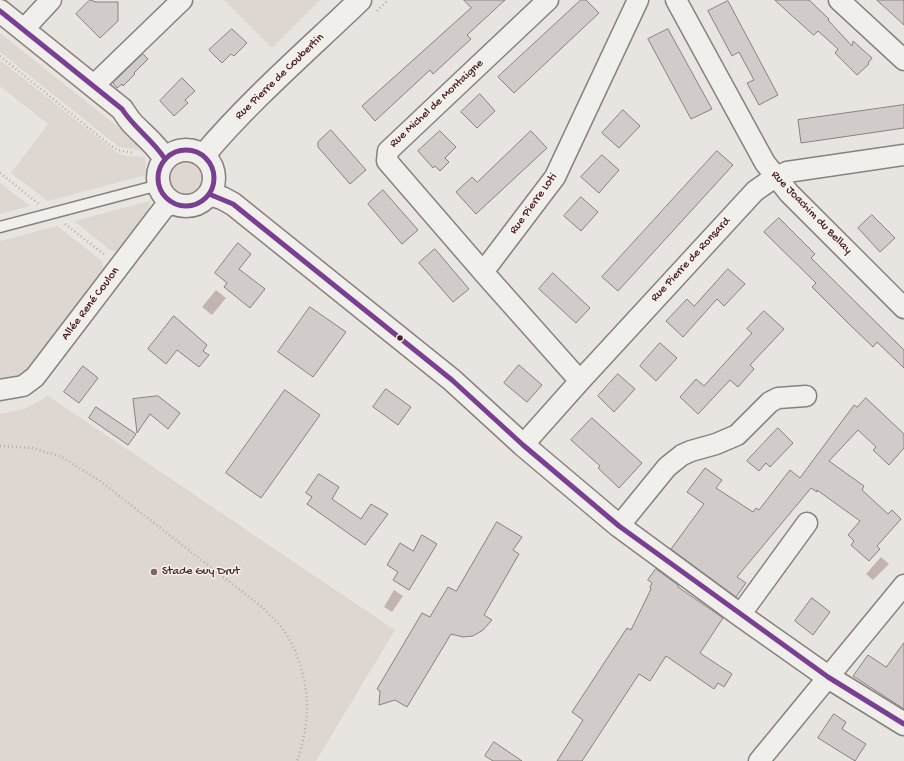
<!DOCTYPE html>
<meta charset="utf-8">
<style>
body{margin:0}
canvas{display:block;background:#e8e5e0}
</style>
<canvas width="904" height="761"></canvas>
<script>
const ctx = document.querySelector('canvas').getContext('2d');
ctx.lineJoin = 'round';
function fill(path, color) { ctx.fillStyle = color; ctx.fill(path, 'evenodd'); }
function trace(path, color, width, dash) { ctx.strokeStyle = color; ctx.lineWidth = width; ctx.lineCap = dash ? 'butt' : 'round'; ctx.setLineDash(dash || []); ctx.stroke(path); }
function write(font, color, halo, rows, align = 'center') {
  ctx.font = font + ' "Gochi Hand",sans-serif'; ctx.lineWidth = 3; ctx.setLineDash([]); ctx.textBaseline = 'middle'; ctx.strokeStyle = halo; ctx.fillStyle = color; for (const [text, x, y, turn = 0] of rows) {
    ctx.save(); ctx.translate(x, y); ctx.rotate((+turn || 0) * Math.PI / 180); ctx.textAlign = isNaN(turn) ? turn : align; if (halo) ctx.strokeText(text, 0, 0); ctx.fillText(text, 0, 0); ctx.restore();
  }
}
fill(new Path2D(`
 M 224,0 L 320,0 L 272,48 Z
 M 0,33 L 113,123 L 139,141 L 137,145 L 140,150 L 119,147 L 0,52 Z
 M 0,60 L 116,152 L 122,155 L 145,157 L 146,175 L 48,201 L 11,173 L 48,124 L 0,86 Z
 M169 179a17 17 0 1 1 34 0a17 17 0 1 1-34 0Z
 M 0,183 L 30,206 L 0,214 Z
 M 150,201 L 148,210 L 116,251 L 110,250 L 74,221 Z
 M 57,226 L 102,261 L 104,269 L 101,279 L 29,372 L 0,381 L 0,241 Z
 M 48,396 L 395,630 L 316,761 L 0,761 L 0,414 L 27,408 Z`), '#ded6d0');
fill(new Path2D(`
 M 216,290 L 226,298 L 212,315 L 202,307 Z
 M 881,557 L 889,564 L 873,580 L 866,574 Z
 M 394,590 L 403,596 L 392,612 L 384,607 Z`), '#c3b4b1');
const building = new Path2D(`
 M 90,0 L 96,2 L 118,2 L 118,21 L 100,38 L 76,14 Z
 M 464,0 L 505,0 L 467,35 L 471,39 L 433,74 L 430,70 L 375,121 L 362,106 L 471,8 Z
 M 581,0 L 586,0 L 599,13 L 514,93 L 498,77 Z
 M 775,0 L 809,0 L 829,19 L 828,20 L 852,46 L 853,41 L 872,58 L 868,63 L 869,64 L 857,75 L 835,53 L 838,49 L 818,31 L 814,35 Z
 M 877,0 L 904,0 L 904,25 L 890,12 Z
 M 728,1 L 778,95 L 759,105 L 747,83 L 754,80 L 739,52 L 732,56 L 708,11 Z
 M 232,29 L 247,43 L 234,56 L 231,54 L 222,63 L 209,50 Z
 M 668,29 L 712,109 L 691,119 L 648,39 Z
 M 143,54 L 148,59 L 134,73 L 135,74 L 123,86 L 122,84 L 117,88 L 113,83 Z
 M 182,78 L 195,91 L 185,100 L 188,103 L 174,116 L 160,101 Z
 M 480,94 L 495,111 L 477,128 L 461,112 Z
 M 904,105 L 904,128 L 801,143 L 798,120 Z
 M 623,110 L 640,126 L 619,148 L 602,133 Z
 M 331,130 L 366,170 L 350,184 L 318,147 L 318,142 Z
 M 440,131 L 456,147 L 445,158 L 449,162 L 440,171 L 435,166 L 433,168 L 418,151 Z
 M 531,131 L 547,148 L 476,214 L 456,192 L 472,177 L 477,182 Z
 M 717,151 L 733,165 L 618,291 L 602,277 Z
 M 602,155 L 619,170 L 599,193 L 581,177 Z
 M 383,190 L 418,230 L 402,244 L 368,204 Z
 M 581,197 L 598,212 L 581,231 L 564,216 Z
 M 872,215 L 895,238 L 880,252 L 858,228 Z
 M 779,218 L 815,254 L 811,258 L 904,350 L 904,368 L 877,342 L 873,347 L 849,324 L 812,287 L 816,283 L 764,232 Z
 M 238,243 L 251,254 L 239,269 L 265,289 L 250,308 L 224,287 L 227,283 L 215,273 Z
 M 435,249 L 469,289 L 453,302 L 419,263 Z
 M 728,269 L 745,284 L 724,306 L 717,299 L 683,337 L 666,321 L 687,299 L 694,306 Z
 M 553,273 L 590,308 L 576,323 L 539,289 Z
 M 310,307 L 346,332 L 313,377 L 278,352 Z
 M 764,311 L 784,329 L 750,365 L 754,369 L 738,387 L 730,380 L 698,414 L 680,397 L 696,379 L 704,386 L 752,333 L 747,329 Z
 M 174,316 L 207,345 L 203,351 L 209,355 L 199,367 L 177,350 L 166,364 L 148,349 Z
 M 660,343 L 677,358 L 656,381 L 640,366 Z
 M 519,365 L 542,385 L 527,402 L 504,383 Z
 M 83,366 L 98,378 L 79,403 L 64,392 Z
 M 618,374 L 635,389 L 614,412 L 598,396 Z
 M 386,389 L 411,407 L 398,425 L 373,407 Z
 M 285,390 L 320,415 L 261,498 L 226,473 Z
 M 158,396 L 180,413 L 168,429 L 150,414 L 137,433 L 133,399 Z
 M 866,398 L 904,434 L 904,448 L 889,465 L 873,450 L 876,447 L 858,430 L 829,461 L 864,486 L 862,490 L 888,514 L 892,510 L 901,519 L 877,546 L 880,549 L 869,561 L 851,545 L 854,541 L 848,535 L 860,521 L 817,490 L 817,492 L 811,488 L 737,577 L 746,583 L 736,597 L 671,549 L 704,504 L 687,492 L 705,468 L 722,480 L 716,488 L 753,512 L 756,508 L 759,510 L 790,470 L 800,478 L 854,405 L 857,407 Z
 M 96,407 L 136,434 L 128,445 L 89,418 Z
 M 592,418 L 642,463 L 619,488 L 598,468 L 600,466 L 571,440 Z
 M 778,428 L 793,443 L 770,467 L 766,463 L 759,471 L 747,461 Z
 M 319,474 L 339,487 L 332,499 L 361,519 L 371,504 L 388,514 L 365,545 L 307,504 L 312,497 L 306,493 Z
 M 497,522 L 522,537 L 513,550 L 519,554 L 484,615 L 492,620 L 483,630 L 473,636 L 463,637 L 451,634 L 407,707 L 395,700 L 379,705 L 380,691 L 377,689 L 422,613 L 430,617 L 448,587 L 456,591 Z
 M 422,535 L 437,544 L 409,590 L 393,580 L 398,572 L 387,565 L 400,543 L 413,551 Z
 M 656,569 L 678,585 L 678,587 L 723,618 L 700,653 L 732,674 L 724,687 L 718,683 L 714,689 L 666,656 L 650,681 L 639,674 L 582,761 L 557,761 L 583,720 L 572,712 L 627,628 L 631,630 L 651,589 L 650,587 L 652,583 L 648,580 Z
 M 812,598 L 830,612 L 813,635 L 795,621 Z
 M 904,643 L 904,709 L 853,676 L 868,655 L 886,667 Z
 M 834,714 L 846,722 L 842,729 L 866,744 L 855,761 L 818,738 Z
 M 494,742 L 522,761 L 493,761 L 485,756 Z`);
fill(building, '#d1ccc9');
trace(building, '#898080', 1);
const service = new Path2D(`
 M 0,227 L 159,185`);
const minor = new Path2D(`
 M 676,0 L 765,163 L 789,193 L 904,308
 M 839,0 L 904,60
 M 24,29 L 51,0
 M 93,86 L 182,0
 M 483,272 L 387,161 L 388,151 L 548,0
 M 580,381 L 483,272 L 555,177 L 638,0
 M 0,390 L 23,386 L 35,377 L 154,221 L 164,208 L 172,203
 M 523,445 L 580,381 L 755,191 L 775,177 L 787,172 L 904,155
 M 619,526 L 667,467 L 682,455 L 691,451 L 716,444 L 737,435 L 770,402 L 778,398 L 806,396
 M 740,615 L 807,523
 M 759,761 L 904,585`);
const tertiary = new Path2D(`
 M 0,11 L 122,109 C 126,115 130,122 136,127 C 147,138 157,146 165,159
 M158 178a28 28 0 1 1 56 0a28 28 0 1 1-56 0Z
 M 203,156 C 250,100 307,51 360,0
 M 209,194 L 222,198 L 233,204 L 452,380 L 523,445 L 619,526 L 740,615 L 828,677 L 904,724`);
trace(service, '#898080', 13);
trace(minor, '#898080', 23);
trace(tertiary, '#898080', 25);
trace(new Path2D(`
 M 377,11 L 388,0
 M 0,56 L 111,146 L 118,150 L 134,153
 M 0,173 L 39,204
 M 65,224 L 105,255
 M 0,446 L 32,448 L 62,457 L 100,481 L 262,607 C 269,615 279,623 285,632 C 310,673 313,716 297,761`), '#b4aeac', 2.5, [1, 3]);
trace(service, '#f0efeb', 10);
trace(minor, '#f0efeb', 20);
trace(tertiary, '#f0efeb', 22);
trace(new Path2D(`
 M 0,11 L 122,109 C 134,128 153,140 165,159
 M158 178a28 28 0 1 1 56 0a28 28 0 1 1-56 0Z
 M 209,194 L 233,204 L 452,380 L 523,445 L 619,526 L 828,677 L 904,724`), '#7a3f91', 5);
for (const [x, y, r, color] of [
 [400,338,3.5,"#4a1f2b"],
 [154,572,4,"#81646a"]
]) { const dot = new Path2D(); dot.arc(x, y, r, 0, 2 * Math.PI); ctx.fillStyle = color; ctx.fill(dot); trace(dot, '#f7f3e8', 1.5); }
write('12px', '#4a1f2b', '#f7f3e8', [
 ["Rue Pierre de Coubertin",280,77,-44],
 ["Rue Michel de Montaigne",437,104,-43],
 ["Rue Pierre Loti",534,204,-54],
 ["Rue Joachim du Bellay",811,213,46],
 ["Rue Pierre de Ronsard",691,260,-47],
 ["Allée René Coulon",91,304,-53]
]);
write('12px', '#4a1f2b', '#f7f3e8', [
 ["Stade Guy Drut",162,572]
], 'left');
</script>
